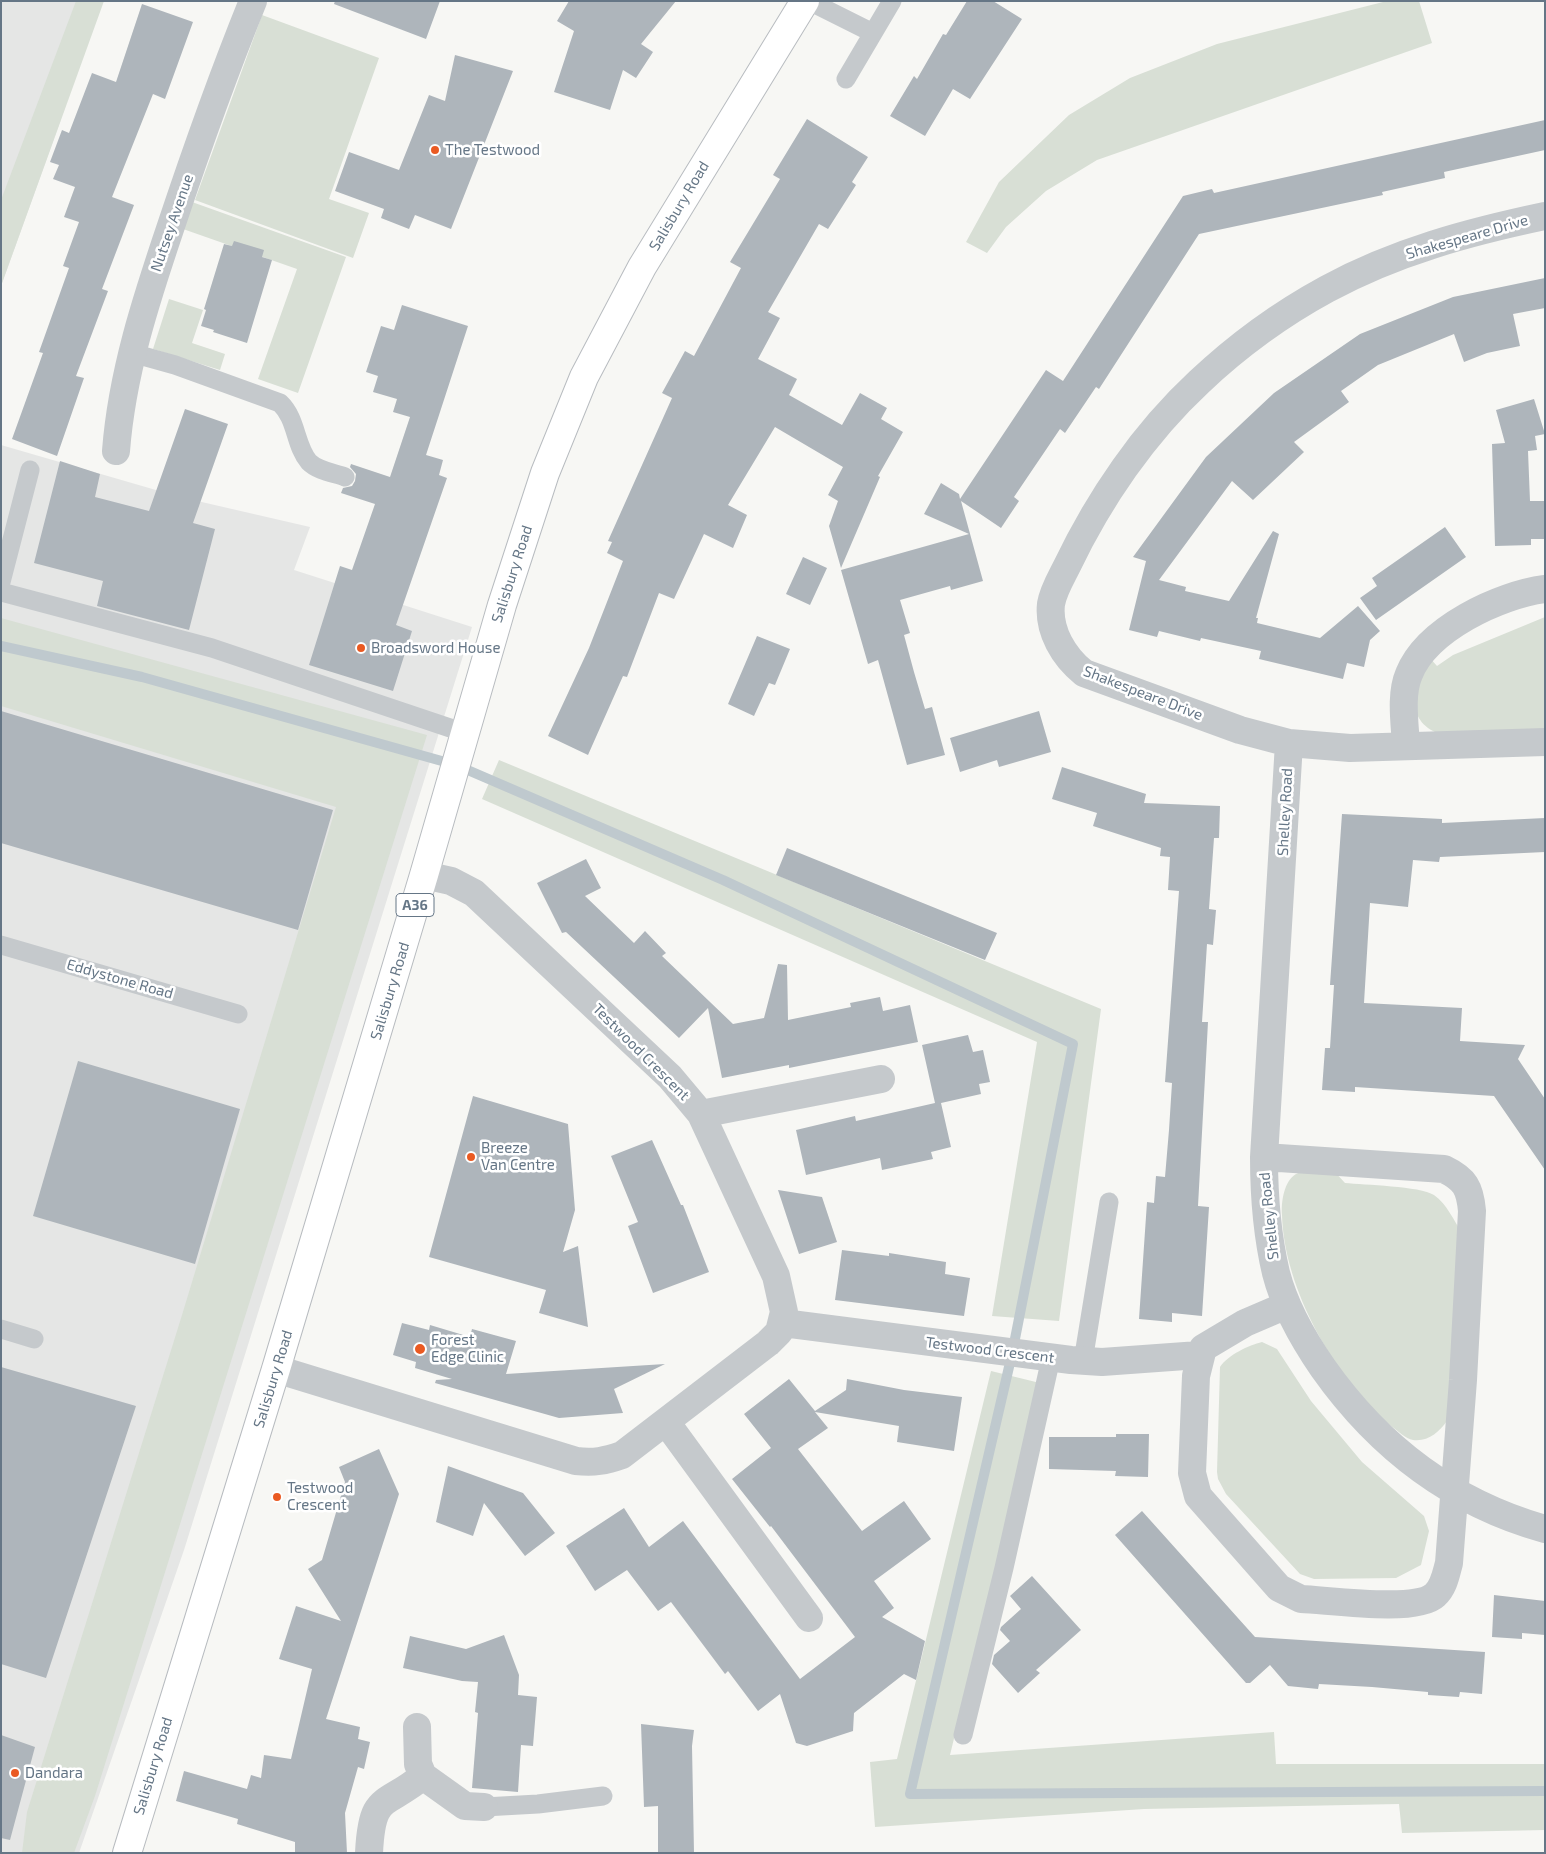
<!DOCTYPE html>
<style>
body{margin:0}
#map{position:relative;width:1546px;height:1854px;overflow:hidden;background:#f7f7f4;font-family:"Exo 2",sans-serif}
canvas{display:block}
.frame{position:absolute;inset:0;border:2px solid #657686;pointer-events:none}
</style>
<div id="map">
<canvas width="1546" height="1854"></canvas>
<div class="frame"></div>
</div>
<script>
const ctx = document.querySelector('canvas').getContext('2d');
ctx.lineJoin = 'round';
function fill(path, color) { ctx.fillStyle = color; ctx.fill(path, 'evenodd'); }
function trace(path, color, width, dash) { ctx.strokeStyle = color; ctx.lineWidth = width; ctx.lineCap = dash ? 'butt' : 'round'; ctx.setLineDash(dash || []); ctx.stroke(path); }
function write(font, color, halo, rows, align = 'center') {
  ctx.font = font + ' "Exo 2",sans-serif'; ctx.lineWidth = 5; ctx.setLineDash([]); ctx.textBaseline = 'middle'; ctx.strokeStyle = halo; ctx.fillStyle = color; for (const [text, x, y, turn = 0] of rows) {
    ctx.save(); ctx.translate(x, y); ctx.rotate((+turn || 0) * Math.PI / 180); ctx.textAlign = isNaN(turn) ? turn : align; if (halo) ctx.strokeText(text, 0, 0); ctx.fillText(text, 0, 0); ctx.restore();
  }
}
fill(new Path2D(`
 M 1,1 L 100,1 L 60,122 L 1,286 Z
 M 1,445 L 180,497 L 310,527 L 294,570 L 472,627 L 184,1550 L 79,1853 L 1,1853 Z`), '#e5e6e5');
fill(new Path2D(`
 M 76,1 L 104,1 L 1,286 L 1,200 Z
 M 1387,1 L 1419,1 L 1432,43 L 1097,160 L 1046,191 L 1006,227 L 987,253 L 966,242 L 999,182 L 1069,115 L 1130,78 L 1217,44 Z
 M 262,15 L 379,58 L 329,199 L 369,213 L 353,258 L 195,200 Z
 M 192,202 L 346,257 L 298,393 L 258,379 L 297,269 L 183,229 Z
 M 169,299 L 203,310 L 192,343 L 225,354 L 220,370 L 153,349 Z
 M 1545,617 L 1545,730 L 1437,733 C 1401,716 1419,686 1429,657 L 1437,666 L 1453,655 Z
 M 1,618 L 427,735 L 95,1796 L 74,1853 L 22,1853 L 27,1812 L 182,1315 L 336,807 L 1,706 Z
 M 499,760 L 1101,1009 L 1059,1321 L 992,1316 L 1037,1042 L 482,799 Z
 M 1334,1171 L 1345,1183 C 1364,1185 1420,1186 1434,1195 C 1447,1204 1454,1221 1462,1233 L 1447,1421 C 1439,1432 1428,1442 1413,1440 C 1406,1439 1397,1430 1391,1426 C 1335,1379 1284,1289 1282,1215 C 1281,1202 1284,1181 1296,1174 C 1305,1169 1324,1172 1334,1171 Z
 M 1262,1342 L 1277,1349 L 1311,1401 L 1362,1462 L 1424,1516 L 1429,1531 L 1421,1565 L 1396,1578 L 1314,1579 L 1300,1574 L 1226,1494 L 1218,1479 L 1217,1472 L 1220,1367 C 1228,1355 1249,1345 1262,1342 Z
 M 991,1371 L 1040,1383 L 950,1755 L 1274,1732 L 1276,1764 L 1545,1764 L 1545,1830 L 1402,1833 L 1399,1804 L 1144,1809 L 875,1827 L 870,1762 L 897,1759 Z`), '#d8dfd5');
trace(new Path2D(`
 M 1,646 L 142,677 L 456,765 L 723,880 L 1073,1044 L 1012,1354 L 910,1794 L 1545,1791`), '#bfc9ce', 10);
fill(new Path2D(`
 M 335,1 L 440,1 L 426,39 L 334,4 Z
 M 569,1 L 676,1 L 641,44 L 653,52 L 636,78 L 623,70 L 610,110 L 554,92 L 574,31 L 557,21 Z
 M 967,1 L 993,1 L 1022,19 L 970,99 L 953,89 L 925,136 L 890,116 L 914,76 L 917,79 L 943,34 L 946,35 Z
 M 142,4 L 193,22 L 165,99 L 153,94 L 112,197 L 134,205 L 102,289 L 108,291 L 76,376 L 84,378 L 57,456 L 12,439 L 43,353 L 39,352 L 69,268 L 63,266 L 79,222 L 64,217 L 75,187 L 53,179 L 59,165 L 50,162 L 62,130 L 69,133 L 92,73 L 116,82 Z
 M 455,55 L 513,71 L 451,229 L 415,215 L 409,229 L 381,218 L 384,209 L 335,191 L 349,152 L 399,170 L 429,95 L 445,101 Z
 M 807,119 L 868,157 L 852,182 L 856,185 L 828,229 L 819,224 L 768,312 L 780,318 L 758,359 L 797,379 L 789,395 L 842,425 L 860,393 L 887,408 L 881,419 L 903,432 L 878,476 L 880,477 L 841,568 L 829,526 L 838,501 L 828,495 L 843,467 L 775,427 L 728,505 L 747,515 L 733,548 L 704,534 L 674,599 L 659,593 L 627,677 L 623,676 L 588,755 L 548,736 L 589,648 L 623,561 L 607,553 L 612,542 L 608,541 L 672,398 L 662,393 L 685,351 L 694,356 L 741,268 L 730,262 L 780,179 L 773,175 Z
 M 1545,120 L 1545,150 L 1444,172 L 1445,178 L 1382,192 L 1383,195 L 1199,234 L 1099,389 L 1096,387 L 1065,433 L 1060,429 L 1014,497 L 1019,501 L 1001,528 L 961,501 L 983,581 L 951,590 L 950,586 L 900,600 L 910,633 L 904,635 L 914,672 L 925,709 L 932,707 L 945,755 L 907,765 L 878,660 L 868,664 L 841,570 L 969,534 L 924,514 L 941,483 L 959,494 L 960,499 L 1046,370 L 1063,381 L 1183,196 L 1212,189 L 1214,193 Z
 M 234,241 L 264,250 L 262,257 L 272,260 L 247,343 L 213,332 L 214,330 L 201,326 L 206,310 L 204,309 L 224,244 L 232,246 Z
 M 1545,278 L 1545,308 L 1513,314 L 1520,346 L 1487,353 L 1464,362 L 1454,334 L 1378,365 L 1341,391 L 1349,402 L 1294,442 L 1304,452 L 1253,500 L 1232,481 L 1159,580 L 1186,587 L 1185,591 L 1229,601 L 1273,531 L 1279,534 L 1256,618 L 1258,618 L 1257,623 L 1320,638 L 1358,606 L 1380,631 L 1370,640 L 1364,667 L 1347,663 L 1343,679 L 1259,659 L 1261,651 L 1201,638 L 1200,641 L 1159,631 L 1157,637 L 1129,630 L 1146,561 L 1133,557 L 1206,457 L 1274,393 L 1360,334 L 1453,297 Z
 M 402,305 L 468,326 L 426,455 L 443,460 L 439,475 L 447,478 L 396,625 L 412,631 L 393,691 L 309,665 L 340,566 L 352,570 L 375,504 L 341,493 L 343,488 L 352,486 L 355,481 L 356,474 L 350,467 L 351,464 L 390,477 L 410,417 L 393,412 L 397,399 L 373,392 L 378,376 L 366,372 L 381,326 L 394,330 Z
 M 1534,399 L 1545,434 L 1535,436 L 1537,450 L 1528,451 L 1530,501 L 1545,501 L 1545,539 L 1531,539 L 1531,545 L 1495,546 L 1492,444 L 1505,443 L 1496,410 Z
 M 185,409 L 228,424 L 193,523 L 215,529 L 189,630 L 97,606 L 103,581 L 34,563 L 60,461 L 100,474 L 95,497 L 149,511 Z
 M 1445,527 L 1466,557 L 1376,620 L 1360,598 L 1377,586 L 1372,578 Z
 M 803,557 L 827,568 L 810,605 L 786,594 Z
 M 757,636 L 790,649 L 775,685 L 769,683 L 754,716 L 728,704 Z
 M 1,711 L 333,810 L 298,930 L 1,843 Z
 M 1039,711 L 1051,752 L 999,767 L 997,760 L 960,772 L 950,738 Z
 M 1062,767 L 1146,794 L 1144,803 L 1220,806 L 1219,838 L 1214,838 L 1209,909 L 1216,910 L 1213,945 L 1207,944 L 1202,1022 L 1208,1022 L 1198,1206 L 1209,1207 L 1202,1316 L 1172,1313 L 1172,1322 L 1139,1319 L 1147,1202 L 1154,1203 L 1156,1176 L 1165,1177 L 1169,1130 L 1172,1083 L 1165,1082 L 1179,891 L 1168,890 L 1170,857 L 1160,856 L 1161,848 L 1093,826 L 1097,813 L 1052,799 Z
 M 1342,814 L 1442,819 L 1442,823 L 1545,818 L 1545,852 L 1440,857 L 1439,862 L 1413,860 L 1408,907 L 1370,903 L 1364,1003 L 1462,1008 L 1460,1041 L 1525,1045 L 1518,1059 L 1545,1099 L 1545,1170 L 1494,1096 L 1355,1087 L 1355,1092 L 1322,1090 L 1325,1048 L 1330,1048 L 1334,985 L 1330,985 Z
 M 787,848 L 997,933 L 985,960 L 776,875 Z
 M 586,859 L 601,888 L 585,896 L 634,943 L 645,931 L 666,953 L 662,956 L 733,1024 L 764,1018 L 778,964 L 787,965 L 788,1020 L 851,1007 L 850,1003 L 880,997 L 883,1011 L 910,1005 L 918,1042 L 789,1068 L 789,1065 L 722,1078 L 708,1008 L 679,1038 L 566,932 L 562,933 L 537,883 Z
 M 968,1035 L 973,1052 L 983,1050 L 990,1082 L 979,1084 L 981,1094 L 941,1103 L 951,1147 L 931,1152 L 933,1159 L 882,1170 L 880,1158 L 806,1175 L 796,1130 L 855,1116 L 856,1121 L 935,1103 L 922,1045 Z
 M 78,1061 L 240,1109 L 195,1264 L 33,1216 Z
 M 473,1096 L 568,1124 L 575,1210 L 563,1252 L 578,1246 L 588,1327 L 539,1313 L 546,1290 L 429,1257 Z
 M 652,1140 L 681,1205 L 683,1205 L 709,1272 L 653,1293 L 628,1226 L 638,1222 L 611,1156 Z
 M 778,1190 L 822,1197 L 837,1242 L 799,1254 Z
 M 842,1250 L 889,1256 L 889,1253 L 946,1262 L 945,1274 L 970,1278 L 964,1316 L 835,1300 Z
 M 402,1323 L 429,1330 L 430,1325 L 470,1337 L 472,1329 L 516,1341 L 506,1374 L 665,1364 L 614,1389 L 623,1413 L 559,1418 L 435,1383 L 436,1380 L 452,1379 L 415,1368 L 416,1362 L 393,1355 Z
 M 1,1367 L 136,1406 L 46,1678 L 1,1664 Z
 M 789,1379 L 815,1411 L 846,1390 L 847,1379 L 904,1390 L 962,1397 L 954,1451 L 897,1442 L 899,1426 L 815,1412 L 828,1428 L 798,1449 L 862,1531 L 904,1501 L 931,1539 L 874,1581 L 894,1608 L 882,1617 L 925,1641 L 916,1680 L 904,1674 L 854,1713 L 853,1731 L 807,1746 L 796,1743 L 780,1694 L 758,1711 L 728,1671 L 725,1674 L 671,1602 L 658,1611 L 627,1570 L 595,1591 L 566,1546 L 624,1508 L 649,1547 L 683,1521 L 800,1679 L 855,1637 L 771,1526 L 770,1527 L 732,1479 L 771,1448 L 744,1414 Z
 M 1116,1434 L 1149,1434 L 1148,1477 L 1115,1476 L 1116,1471 L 1049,1469 L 1049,1437 L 1116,1437 Z
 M 379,1449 L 399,1494 L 326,1719 L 360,1727 L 358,1739 L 370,1742 L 364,1769 L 358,1767 L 345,1813 L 347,1853 L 295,1853 L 295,1842 L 237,1824 L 238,1819 L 176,1801 L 184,1771 L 247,1789 L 251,1775 L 261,1778 L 264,1755 L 291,1759 L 312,1669 L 279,1659 L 296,1606 L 341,1621 L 308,1569 L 322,1560 L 327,1543 L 345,1482 L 339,1467 Z
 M 448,1466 L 523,1493 L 555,1533 L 525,1556 L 484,1503 L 473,1536 L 436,1522 Z
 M 1142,1511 L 1255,1637 L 1485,1652 L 1482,1694 L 1460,1692 L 1459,1697 L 1428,1695 L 1428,1692 L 1372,1687 L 1319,1684 L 1318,1689 L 1288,1686 L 1270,1665 L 1250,1683 L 1246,1683 L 1115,1535 Z
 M 1032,1576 L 1081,1630 L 1036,1670 L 1040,1673 L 1018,1693 L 992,1664 L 994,1655 L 1010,1641 L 1000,1630 L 1001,1627 L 1021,1609 L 1010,1596 Z
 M 1494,1595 L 1545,1601 L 1545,1635 L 1522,1633 L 1522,1639 L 1492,1637 Z
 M 504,1635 L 519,1675 L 518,1695 L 537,1697 L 533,1746 L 521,1745 L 518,1792 L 472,1788 L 478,1713 L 475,1712 L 478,1682 L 462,1681 L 403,1668 L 410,1636 L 466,1649 Z
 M 641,1724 L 694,1730 L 692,1746 L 694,1853 L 658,1853 L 658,1806 L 644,1807 Z
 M 1,1735 L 35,1747 L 10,1840 L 1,1838 Z`), '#aeb5bb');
const primary = new Path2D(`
 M 127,1853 L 276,1369 L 424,875 L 502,605 L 545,473 L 584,377 L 642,267 L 805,1`);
trace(primary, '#b8bcc0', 30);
trace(new Path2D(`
 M 809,1 L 873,33
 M 846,79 L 892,1
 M 132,353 L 175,365 L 280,403 C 297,419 295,446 309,462 C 318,471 334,473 345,477
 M 1,582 L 30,470
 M 1,592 L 212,648 L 465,733
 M 1,945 L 238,1014
 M 1,1329 L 34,1339
 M 1083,1361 L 1109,1202
 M 963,1735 L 1004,1568 L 1051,1358
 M 484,1807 L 538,1804 L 603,1796`), '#c5c9cc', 19);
trace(new Path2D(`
 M 1545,216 C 1469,232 1395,252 1327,289 C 1281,314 1236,347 1199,382 C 1144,433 1099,499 1067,566 C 1061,578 1053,591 1051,604 C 1048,631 1064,657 1084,673 L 1240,730 L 1289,743 L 1350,748 L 1545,742
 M 116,451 C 122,373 146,300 171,226 C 196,151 223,75 253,1
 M 1289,743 L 1264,1157 C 1264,1196 1267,1235 1276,1273 C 1285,1308 1303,1339 1323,1368 C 1378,1446 1452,1503 1545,1529
 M 1406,746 C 1405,724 1400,695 1409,674 C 1427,629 1499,595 1545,589
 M 701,1114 L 881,1079
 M 1264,1157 L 1444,1169 C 1465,1179 1470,1188 1472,1211 L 1463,1380 L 1449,1563 C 1446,1574 1444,1587 1435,1595 C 1416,1613 1329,1600 1301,1599 L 1279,1588 L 1198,1496 L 1192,1473 L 1196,1376 L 1203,1348 L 1245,1323 L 1287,1305
 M 783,1323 L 1071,1360 L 1102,1362 L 1199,1355
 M 276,1369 L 576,1461 C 594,1463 605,1461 622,1455 L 768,1343 L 779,1332 L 784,1312 L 776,1276 L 701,1114 L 670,1077 L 474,893 L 451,881 L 424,875
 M 666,1422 L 809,1618
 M 417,1727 L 418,1764 L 423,1776 L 465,1806 L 484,1807
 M 369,1853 C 372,1792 384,1808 423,1776`), '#c5c9cc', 28);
trace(primary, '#fff', 28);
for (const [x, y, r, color] of [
 [435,150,5,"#ea5a22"],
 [361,648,5,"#ea5a22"],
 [471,1157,5,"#ea5a22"],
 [420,1349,6,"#ea5a22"],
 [277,1497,5,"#ea5a22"],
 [15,1773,5,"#ea5a22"]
]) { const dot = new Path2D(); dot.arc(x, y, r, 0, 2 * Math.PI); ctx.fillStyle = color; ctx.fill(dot); trace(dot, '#fff', 2); }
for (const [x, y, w] of [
 [415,905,38]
]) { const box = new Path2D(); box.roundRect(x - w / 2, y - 11.5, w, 23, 4); ctx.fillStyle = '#fff'; ctx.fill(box); trace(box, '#657686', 1); }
write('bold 14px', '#657686', null, [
 ["A36",415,905]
]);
write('15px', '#657686', '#fff', [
 ["The Testwood",445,150],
 ["Broadsword House",371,648],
 ["Breeze",481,1148],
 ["Van Centre",481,1165],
 ["Forest",431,1340],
 ["Edge Clinic",431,1357],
 ["Testwood",287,1488],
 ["Crescent",287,1505],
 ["Dandara",25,1773]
], 'left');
write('15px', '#657686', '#fff', [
 ["Salisbury Road",679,206,-59],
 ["Nutsey Avenue",172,223,-71],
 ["Shakespeare Drive",1467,237,-16],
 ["Salisbury Road",512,574,-72],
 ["Shakespeare Drive",1143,693,21],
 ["Shelley Road",1285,812,-87],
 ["Eddystone Road",120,979,16],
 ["Salisbury Road",390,991,-73],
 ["Testwood Crescent",641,1052,45],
 ["Shelley Road",1269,1216,-96],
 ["Testwood Crescent",990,1350,7],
 ["Salisbury Road",273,1379,-73],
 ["Salisbury Road",153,1766,-73]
]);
</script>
